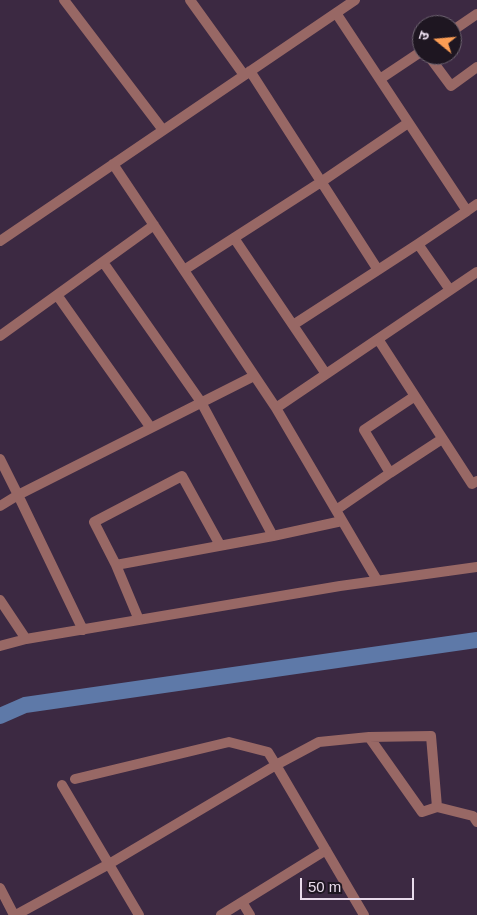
<!DOCTYPE html>
<meta charset="utf-8">
<style>
body{margin:0}
#map{position:relative;width:477px;height:915px;overflow:hidden;background:#3c2942;font-family:Helvetica,"Noto Sans Devanagari",sans-serif}
canvas{display:block}
.north{position:absolute;left:412px;top:15px;width:50px;height:50px;box-sizing:border-box;background:#1e1621;border:1px solid #6f6572;border-radius:50%;rotate:287deg;font-size:14px;font-weight:700;line-height:20px;text-align:center;color:#e8dbeb}
.north::after{content:'';display:block;margin:auto;width:18px;height:22px;background:#fc9d54;clip-path:polygon(50% 0,100% 100%,50% 72%,0 100%)}
.scale{position:absolute;left:300px;top:878px;width:114px;height:22px;box-sizing:border-box;border:2px solid #e8dbeb;border-top:0;padding-left:6px;font-size:15px;line-height:18px;white-space:nowrap;color:#e8dbeb;-webkit-text-stroke:4px #1e1621;paint-order:stroke}
</style>
<div id="map">
<canvas width="477" height="915"></canvas>
<div class="north">उ</div>
<div class="scale">50 m</div>
</div>
<script>
const ctx = document.querySelector('canvas').getContext('2d');
ctx.lineJoin = 'round';
function trace(path, color, width, dash) { ctx.strokeStyle = color; ctx.lineWidth = width; ctx.lineCap = dash ? 'butt' : 'round'; ctx.setLineDash(dash || []); ctx.stroke(path); }
trace(new Path2D(`
 M 0,716 L 25,705 L 477,640`), '#5e79a8', 16);
trace(new Path2D(`
 M 64,0 L 163,130
 M 190,0 L 244,75
 M 452,31 L 477,14
 M 428,55 L 451,86 L 477,67
 M 250,71 L 378,270 L 418,244 L 467,211 L 336,13
 M 380,79 L 422,51
 M 113,164 L 276,408 L 377,580
 M 467,211 L 477,204
 M 234,238 L 326,374
 M 0,241 L 355,0
 M 418,244 L 450,290
 M 103,262 L 201,402 L 273,536 L 342,521
 M 184,270 L 321,182 L 408,123
 M 57,295 L 151,428
 M 293,325 L 378,270
 M 0,336 L 154,225
 M 378,339 L 472,484 L 477,481
 M 415,396 L 364,430 L 390,473 L 442,439
 M 276,408 L 477,272
 M 0,459 L 18,495 L 0,506
 M 336,510 L 390,473
 M 220,545 L 182,476 L 94,522 L 116,565 L 273,536
 M 116,565 L 139,620
 M 0,600 L 26,639
 M 83,630 L 18,495 L 254,376
 M 0,646 L 26,639 L 340,586 L 477,567
 M 62,785 L 139,915
 M 437,807 L 473,816 L 477,822
 M 0,888 L 14,915
 M 242,902 L 250,915
 M 16,915 L 109,864 L 276,765 L 268,752 L 229,742 L 75,779
 M 221,915 L 326,850
 M 364,915 L 276,765 L 319,742 L 369,737 L 431,736 L 437,807 L 422,812 L 369,737`), '#986865', 10);
</script>
